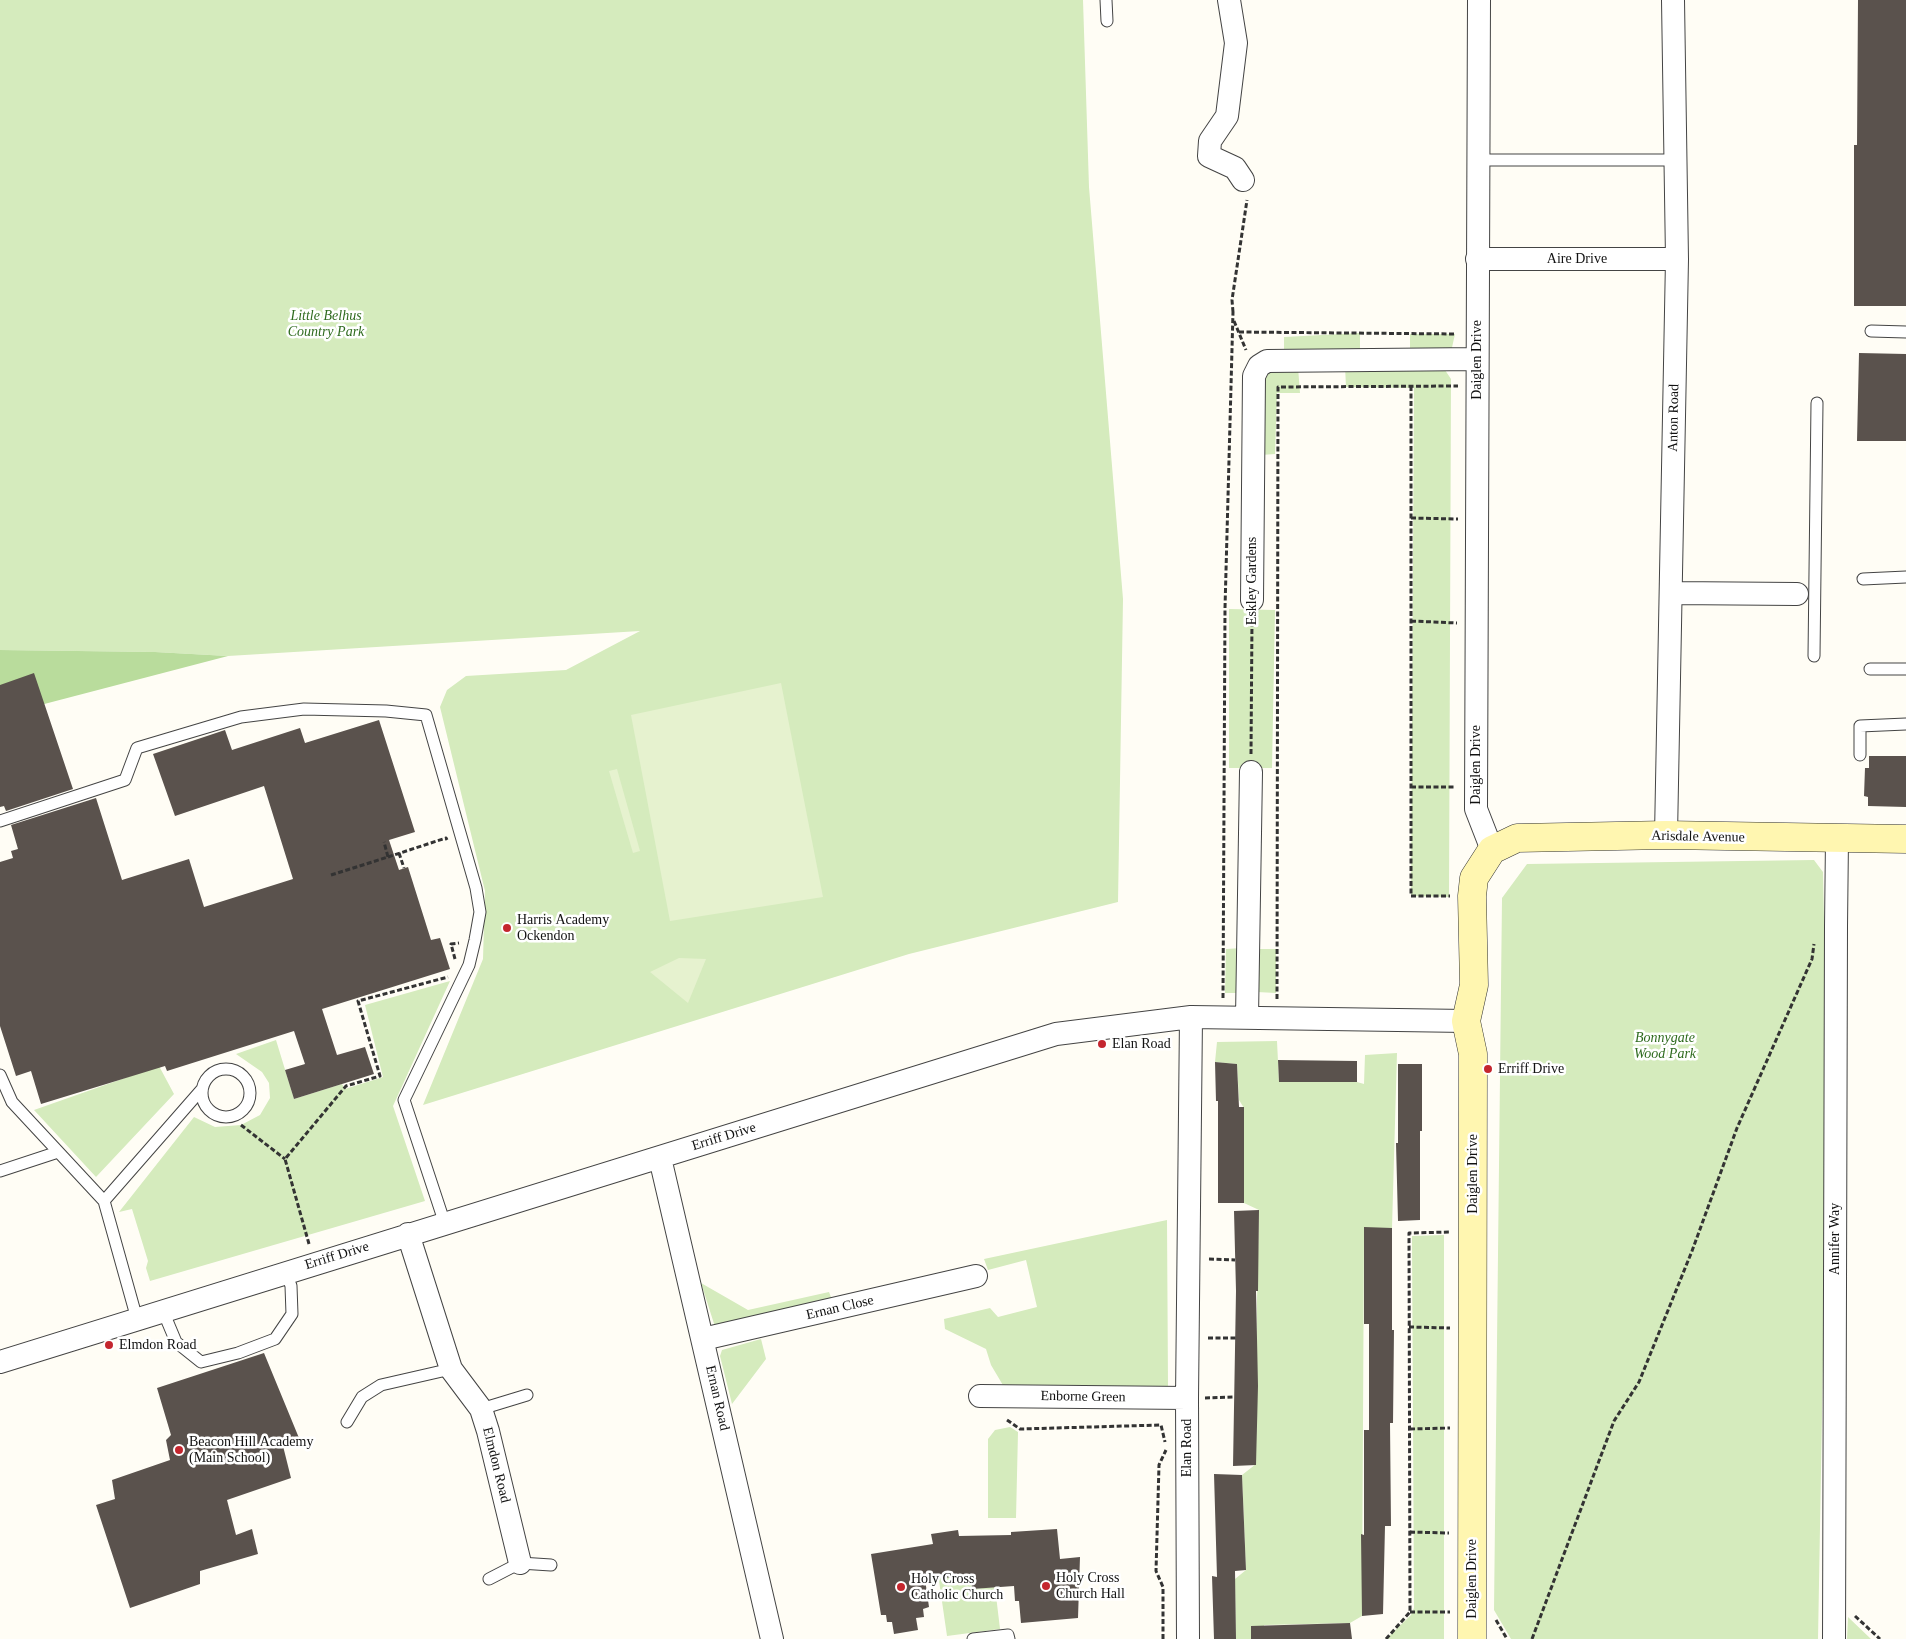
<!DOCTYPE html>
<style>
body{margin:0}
canvas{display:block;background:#fffdf5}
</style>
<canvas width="1906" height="1639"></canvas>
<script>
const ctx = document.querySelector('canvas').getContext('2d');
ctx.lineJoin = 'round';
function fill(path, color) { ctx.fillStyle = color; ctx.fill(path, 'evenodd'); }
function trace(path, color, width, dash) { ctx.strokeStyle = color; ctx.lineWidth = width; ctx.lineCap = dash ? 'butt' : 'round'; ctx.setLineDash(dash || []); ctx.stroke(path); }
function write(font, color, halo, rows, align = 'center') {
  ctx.font = font + ' Georgia,serif'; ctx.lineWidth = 5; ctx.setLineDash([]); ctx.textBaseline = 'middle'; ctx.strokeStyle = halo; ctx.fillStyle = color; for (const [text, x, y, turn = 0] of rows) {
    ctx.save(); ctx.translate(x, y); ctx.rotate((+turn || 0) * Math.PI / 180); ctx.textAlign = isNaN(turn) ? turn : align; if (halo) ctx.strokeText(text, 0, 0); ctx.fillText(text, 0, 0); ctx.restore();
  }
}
fill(new Path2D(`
 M 0,0 L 1083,0 L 1089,187 L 1123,599 L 1118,902 L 909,954 L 423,1105 L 483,959 L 485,891 L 440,707 L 447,690 L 466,676 L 566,670 L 640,631 L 228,656 L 155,652 L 0,650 Z
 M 1360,333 L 1360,352 L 1284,352 L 1284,337 Z
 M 1410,334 L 1455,334 L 1451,352 L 1410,351 Z
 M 1345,366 L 1443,367 L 1451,379 L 1449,897 L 1411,896 L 1414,388 L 1346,387 Z
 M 1298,367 L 1300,393 L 1277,393 L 1275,454 L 1261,455 L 1262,377 L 1269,368 Z
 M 1229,609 L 1275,610 L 1272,768 L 1229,768 Z
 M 1814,860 L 1823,872 L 1825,965 L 1830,965 L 1818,1639 L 1511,1639 L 1494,1610 L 1502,898 L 1527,864 Z
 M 1242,948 L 1241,993 L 1225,993 L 1226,949 Z
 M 1257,949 L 1276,949 L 1276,993 L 1257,992 Z
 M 450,981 L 393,1106 L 425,1201 L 150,1281 L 146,1268 L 148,1261 L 132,1209 L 119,1212 L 194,1117 L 215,1127 L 241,1125 L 260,1115 L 270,1098 L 269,1083 L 262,1072 L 236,1054 L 276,1040 L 294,1099 L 342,1084 L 345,1089 L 383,1077 L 365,1005 Z
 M 1277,1041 L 1279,1082 L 1357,1082 L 1364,1084 L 1365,1055 L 1397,1053 L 1392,1228 L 1364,1228 L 1362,1616 L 1350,1623 L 1264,1625 L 1264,1639 L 1236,1639 L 1235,1579 L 1246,1570 L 1242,1475 L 1256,1464 L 1257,1300 L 1259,1210 L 1244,1203 L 1244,1108 L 1239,1100 L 1237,1064 L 1215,1062 L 1217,1042 Z
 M 159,1066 L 174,1094 L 96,1177 L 34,1110 Z
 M 1167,1220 L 1168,1386 L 1007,1392 L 991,1365 L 986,1349 L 945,1329 L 944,1319 L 990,1308 L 998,1317 L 1037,1307 L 1026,1260 L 988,1270 L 984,1259 Z
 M 1444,1235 L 1444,1639 L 1386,1639 L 1411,1615 L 1414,1608 L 1412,1236 Z
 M 701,1283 L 748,1310 L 829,1292 L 834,1305 L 717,1333 Z
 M 761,1339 L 766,1359 L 732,1404 L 720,1356 L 722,1350 Z
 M 1010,1427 L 1018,1432 L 1016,1518 L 988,1518 L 988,1439 L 995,1430 Z
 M 949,1565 L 950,1578 L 971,1576 L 973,1589 L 995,1587 L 1000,1629 L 947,1636 L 937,1567 Z
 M 1848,1617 L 1871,1639 L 1847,1639 Z`), '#d5ebbd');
fill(new Path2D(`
 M 0,650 L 155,652 L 228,656 L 6,714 L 0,714 Z`), '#b9dc9c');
fill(new Path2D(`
 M 781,683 L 823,897 L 670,921 L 631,715 Z
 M 617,769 L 640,851 L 633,853 L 609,771 Z
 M 679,958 L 706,959 L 688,1003 L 650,972 Z`), '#e6f2cf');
fill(new Path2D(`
 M 1858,0 L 1906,0 L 1906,306 L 1854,306 L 1854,145 L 1857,145 Z
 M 1859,353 L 1906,354 L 1906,441 L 1857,441 Z
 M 34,673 L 73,789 L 6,811 L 4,806 L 0,807 L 0,685 Z
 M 379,720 L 415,832 L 389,840 L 399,870 L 408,867 L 431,940 L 440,938 L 450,969 L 322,1009 L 337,1055 L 365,1047 L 374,1074 L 294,1099 L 285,1070 L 305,1064 L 294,1031 L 167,1071 L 165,1066 L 41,1104 L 31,1071 L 16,1076 L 0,1026 L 0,862 L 13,858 L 11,851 L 18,849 L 11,825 L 96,798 L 122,880 L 189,859 L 204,907 L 293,879 L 264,786 L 175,816 L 153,754 L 225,730 L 232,750 L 300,728 L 305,743 Z
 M 1869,756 L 1906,756 L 1906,807 L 1868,806 L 1868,797 L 1864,796 L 1865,768 L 1869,768 Z
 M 1278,1060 L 1357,1061 L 1357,1082 L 1279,1082 Z
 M 1215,1062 L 1237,1064 L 1239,1107 L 1244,1107 L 1244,1203 L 1218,1203 L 1218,1101 L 1216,1101 Z
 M 1398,1064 L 1422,1064 L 1422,1131 L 1420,1131 L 1420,1220 L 1398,1221 L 1396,1143 L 1398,1143 Z
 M 1259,1210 L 1258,1291 L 1256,1291 L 1258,1386 L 1256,1465 L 1233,1466 L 1236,1291 L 1234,1211 Z
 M 1364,1227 L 1392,1228 L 1392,1330 L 1394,1330 L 1393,1423 L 1390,1423 L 1391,1526 L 1385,1526 L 1383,1614 L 1362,1616 L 1361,1534 L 1364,1535 L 1364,1430 L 1369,1430 L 1369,1324 L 1364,1324 Z
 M 264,1353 L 299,1438 L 282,1442 L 291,1478 L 227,1500 L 236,1535 L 252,1529 L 258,1554 L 200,1571 L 200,1584 L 130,1608 L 96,1505 L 115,1499 L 112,1480 L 170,1460 L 166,1440 L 171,1435 L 157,1388 Z
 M 1214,1474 L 1242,1475 L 1246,1570 L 1235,1571 L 1236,1639 L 1214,1639 L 1212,1576 L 1217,1577 Z
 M 1057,1529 L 1060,1559 L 1080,1557 L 1078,1618 L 1021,1623 L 1019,1601 L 1015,1601 L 1014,1586 L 972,1589 L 971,1576 L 925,1579 L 929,1607 L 923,1609 L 924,1617 L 916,1618 L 918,1630 L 894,1634 L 892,1622 L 887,1622 L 886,1615 L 881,1615 L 871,1554 L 933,1544 L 931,1534 L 958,1530 L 959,1536 L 1011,1535 L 1011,1532 Z
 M 1350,1623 L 1352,1639 L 1251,1639 L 1251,1626 Z`), '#5a524d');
const lane = new Path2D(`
 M 1106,0 L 1107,21
 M 1478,160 L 1676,160
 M 1871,331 L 1906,332
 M 1863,579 L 1906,577
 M 1814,656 L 1817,403
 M 1870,669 L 1906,669
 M 1860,755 L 1860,726 L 1906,724
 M 0,821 L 125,780 L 137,748 L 241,717 L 304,709 L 386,711 L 426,715 L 476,888 L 480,912 L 475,940 L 469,965 L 404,1100 L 445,1224
 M202 1093a24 24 0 1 1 48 0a24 24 0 1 1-48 0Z
 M 0,1075 L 12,1102 L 104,1201
 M 0,1171 L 58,1152
 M 163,1311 L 176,1342 L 201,1362 L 238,1353 L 275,1339 L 292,1314 L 291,1286 L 286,1272
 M 137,1319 L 104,1201 L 202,1089
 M 481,1409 L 527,1395
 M 347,1422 L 362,1397 L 381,1385 L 451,1369
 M 489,1579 L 520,1563 L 551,1565
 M 973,1639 L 1008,1635 L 1009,1639`);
const street = new Path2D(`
 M 1229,0 L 1236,43 L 1227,116 L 1210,141 L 1209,156 L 1235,168 L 1243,180
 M 1479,0 L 1476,809 L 1492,850
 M 1477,259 L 1677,259
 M 1671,593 L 1797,594
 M 1252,600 L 1254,376 L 1259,366 L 1267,361 L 1477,359
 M 1666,835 L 1677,259 L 1673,0
 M 1247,1017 L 1251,772
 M 660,1158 L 772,1639
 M 408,1234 L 451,1369 L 481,1409 L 488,1431 L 520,1563
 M 703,1339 L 976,1276
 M 0,1362 L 1056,1034 L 1191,1017 L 1466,1021
 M 980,1396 L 1187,1398
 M 1188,1639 L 1187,1398 L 1191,1017
 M 1834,1639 L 1836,926 L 1837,839`);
const secondary = new Path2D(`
 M 1472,1639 L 1473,1054 L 1466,1021 L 1474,985 L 1472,896 L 1474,878 L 1492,850 L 1517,838 L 1666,835 L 1906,839`);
trace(lane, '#444', 13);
trace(street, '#444', 24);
trace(secondary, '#333', 29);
trace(new Path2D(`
 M 1233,312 L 1232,300 L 1247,200
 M 1234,321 L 1246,350
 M 1239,332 L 1455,334
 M 1411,386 L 1411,896 L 1450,896
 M 1411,518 L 1458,519
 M 1411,621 L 1457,623
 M 1251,754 L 1252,620
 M 1411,787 L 1456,787
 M 399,853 L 404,868
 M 388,857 L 446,838 L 447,840
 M 331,875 L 388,857 L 384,842
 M 455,959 L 451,944 L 459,943
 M 1223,998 L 1225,608 L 1233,312
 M 1277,999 L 1278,387 L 1458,386
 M 241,1125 L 285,1159
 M 309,1244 L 285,1159 L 346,1086 L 380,1076 L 358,1001 L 448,977
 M 1209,1259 L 1235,1260
 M 1409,1327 L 1450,1328
 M 1208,1338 L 1236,1338
 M 1205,1398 L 1234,1397
 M 1007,1420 L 1020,1429 L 1161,1425 L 1165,1442
 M 1410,1429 L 1450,1428
 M 1410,1532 L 1449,1533
 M 1410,1612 L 1450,1612
 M 1855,1616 L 1880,1639
 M 1496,1620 L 1507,1639
 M 1163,1639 L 1163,1587 L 1156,1571 L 1159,1465 L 1166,1450
 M 1386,1639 L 1410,1612 L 1409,1233 L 1451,1232
 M 1532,1639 L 1614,1421 L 1639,1382 L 1692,1251 L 1737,1128 L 1812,959 L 1814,944`), '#333', 3, [5, 2.5]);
trace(lane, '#fff', 11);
trace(street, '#fff', 22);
trace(secondary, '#fff6b0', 28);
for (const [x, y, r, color] of [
 [507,928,5,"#c4262e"],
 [1102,1044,5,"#c4262e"],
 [1488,1069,5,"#c4262e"],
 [109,1345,5,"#c4262e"],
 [179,1450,5,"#c4262e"],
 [1046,1586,5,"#c4262e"],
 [901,1587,5,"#c4262e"]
]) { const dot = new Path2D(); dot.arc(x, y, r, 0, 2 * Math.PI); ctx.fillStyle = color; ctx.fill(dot); trace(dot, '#fff', 2); }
write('14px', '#111', '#fff', [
 ["Aire Drive",1577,259],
 ["Daiglen Drive",1477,360,-90],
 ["Anton Road",1674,418,-89],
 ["Eskley Gardens",1252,581,-90],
 ["Daiglen Drive",1476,765,-90],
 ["Arisdale Avenue",1698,837,1],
 ["Erriff Drive",724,1137,-17],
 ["Daiglen Drive",1473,1174,-90],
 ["Annifer Way",1835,1239,-90],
 ["Erriff Drive",337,1256,-17],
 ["Ernan Close",840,1308,-13],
 ["Enborne Green",1083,1397,1],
 ["Ernan Road",717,1398,77],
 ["Elan Road",1187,1448,-90],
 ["Elmdon Road",496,1465,76],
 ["Daiglen Drive",1472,1579,-90]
]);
write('italic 14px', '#2f6b1f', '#fff', [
 ["Little Belhus",326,316],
 ["Country Park",326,332],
 ["Bonnygate",1665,1038],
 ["Wood Park",1665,1054]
]);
write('14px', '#111', '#fff', [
 ["Harris Academy",517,920],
 ["Ockendon",517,936],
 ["Elan Road",1112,1044],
 ["Erriff Drive",1498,1069],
 ["Elmdon Road",119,1345],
 ["Beacon Hill Academy",189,1442],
 ["(Main School)",189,1458],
 ["Holy Cross",1056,1578],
 ["Church Hall",1056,1594],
 ["Holy Cross",911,1579],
 ["Catholic Church",911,1595]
], 'left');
</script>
